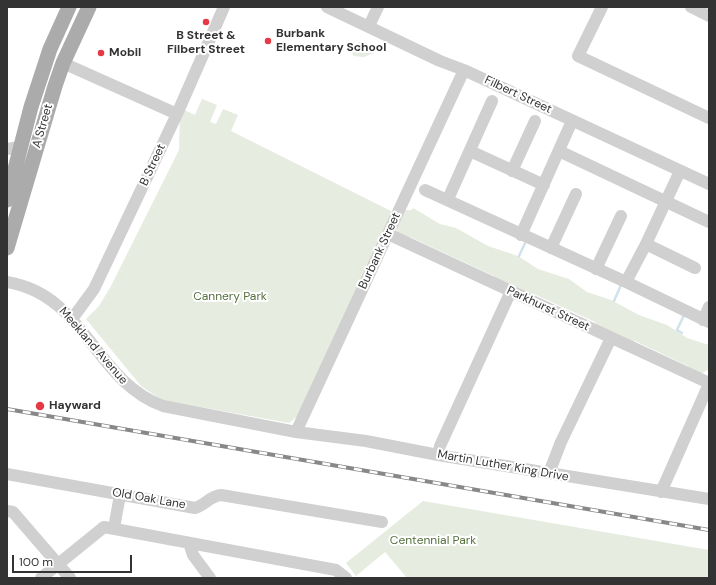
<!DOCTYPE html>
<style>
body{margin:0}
#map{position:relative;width:716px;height:585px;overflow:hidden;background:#fff;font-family:"DM Sans",sans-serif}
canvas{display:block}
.frame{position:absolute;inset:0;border:8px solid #333;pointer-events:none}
.scale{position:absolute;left:12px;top:555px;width:120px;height:18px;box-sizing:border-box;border:2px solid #333;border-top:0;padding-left:5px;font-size:12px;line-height:14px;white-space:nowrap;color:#333;-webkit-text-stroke:3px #fff;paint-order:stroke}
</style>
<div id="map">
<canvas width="716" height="585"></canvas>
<div class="frame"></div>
<div class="scale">100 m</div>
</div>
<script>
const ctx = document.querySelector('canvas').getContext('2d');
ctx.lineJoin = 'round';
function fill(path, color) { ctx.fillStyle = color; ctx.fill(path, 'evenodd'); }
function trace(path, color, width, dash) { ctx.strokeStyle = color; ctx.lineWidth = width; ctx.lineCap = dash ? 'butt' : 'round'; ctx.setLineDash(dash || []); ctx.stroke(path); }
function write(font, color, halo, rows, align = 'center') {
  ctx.font = font + ' "DM Sans",sans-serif'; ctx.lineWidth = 4; ctx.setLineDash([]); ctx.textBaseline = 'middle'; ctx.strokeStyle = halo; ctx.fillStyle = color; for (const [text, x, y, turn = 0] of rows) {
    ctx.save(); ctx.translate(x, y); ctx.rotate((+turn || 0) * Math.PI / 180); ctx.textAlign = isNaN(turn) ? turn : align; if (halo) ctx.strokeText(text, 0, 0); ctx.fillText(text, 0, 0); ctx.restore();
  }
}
fill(new Path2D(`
 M 361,41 L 371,46 L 374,53 L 364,57 L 353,56 L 352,50 L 354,45 Z
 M 202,99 L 217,105 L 210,122 L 216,124 L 223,109 L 238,115 L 231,131 L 393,212 L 298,416 L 289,423 L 162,400 L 141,386 L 86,319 L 99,306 L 111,286 L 179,150 L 180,108 L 195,115 Z
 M 413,208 L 440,224 L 456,228 L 488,246 L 518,256 L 538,269 L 569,279 L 587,292 L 611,300 L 639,315 L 667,325 L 687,338 L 709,345 L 709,369 L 701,374 L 689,369 L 688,366 L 635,341 L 630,342 L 596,326 L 595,322 L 534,294 L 530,296 L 495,280 L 494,276 L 410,237 L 406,238 L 397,232 L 396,226 L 404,210 L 412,210 Z
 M 423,501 L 709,550 L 709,578 L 407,578 L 385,552 L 356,576 L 346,563 Z`), '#e6ecdf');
trace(new Path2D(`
 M 519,256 L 526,241
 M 614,301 L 621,285
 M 682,333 L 677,330 L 684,315`), '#cfe2ee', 2.5);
trace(new Path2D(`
 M 327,7 L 440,61 L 464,70 L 709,184
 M 602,7 L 578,56 L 709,118
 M 691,7 L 709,16
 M 369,26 L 378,7
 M 63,63 L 177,114
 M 7,149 L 20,147
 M 470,151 L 544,185
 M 559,151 L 709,222
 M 512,171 L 535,121
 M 425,190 L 626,282 L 709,322
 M 448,199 L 492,101
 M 388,234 L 709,383
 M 521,235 L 572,121
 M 646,244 L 695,268
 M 551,248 L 576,194
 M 596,269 L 621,216
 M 7,282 C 86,295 93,380 163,406 L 296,432 L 366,441 L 438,455 L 709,499
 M 626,282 L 646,244 L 680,171
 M 72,319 L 94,289 L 177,114 L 224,7
 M 703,320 L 709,307
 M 296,432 L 464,70
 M 438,455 L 440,446 L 511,291
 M 549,473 L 561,442 L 611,338
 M 7,474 L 195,508 C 205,505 210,496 221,495 L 382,522
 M 661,492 L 709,384
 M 7,511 L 13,512 L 70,578
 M 114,528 L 120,495
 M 189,543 L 193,555 L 210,578
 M 41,578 L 104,527 L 336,570 L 346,578`), '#d0d0d0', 12);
trace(new Path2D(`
 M 7,200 L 31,107 L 50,49 L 69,7
 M 7,248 L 55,86 L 63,63 L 89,7`), '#ababab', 15);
const rail = new Path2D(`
 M 7,409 L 709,530`);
trace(rail, '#888', 4);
trace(rail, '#fff', 2.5, [8]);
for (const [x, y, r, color] of [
 [206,22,4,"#e63946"],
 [268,41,4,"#e63946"],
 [101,53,4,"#e63946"],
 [40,406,5,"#e63946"]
]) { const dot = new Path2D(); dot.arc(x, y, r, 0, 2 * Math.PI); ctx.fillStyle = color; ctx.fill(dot); trace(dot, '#fff', 1.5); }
write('bold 12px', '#333', '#fff', [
 ["Burbank",276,34],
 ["Elementary School",276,48],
 ["B Street &",206,36,"center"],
 ["Filbert Street",206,50,"center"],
 ["Mobil",109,53],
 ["Hayward",49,406]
], 'left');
write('12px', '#333', '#fff', [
 ["Filbert Street",518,95,25],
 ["A Street",43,126,-74],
 ["B Street",153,165,-65],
 ["Burbank Street",380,251,-65],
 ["Parkhurst Street",548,309,25],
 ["Meekland Avenue",93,346,49],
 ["Martin Luther King Drive",503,466,10],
 ["Old Oak Lane",149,499,10]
]);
write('12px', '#56703f', '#fff', [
 ["Cannery Park",230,297],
 ["Centennial Park",433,541]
]);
</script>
